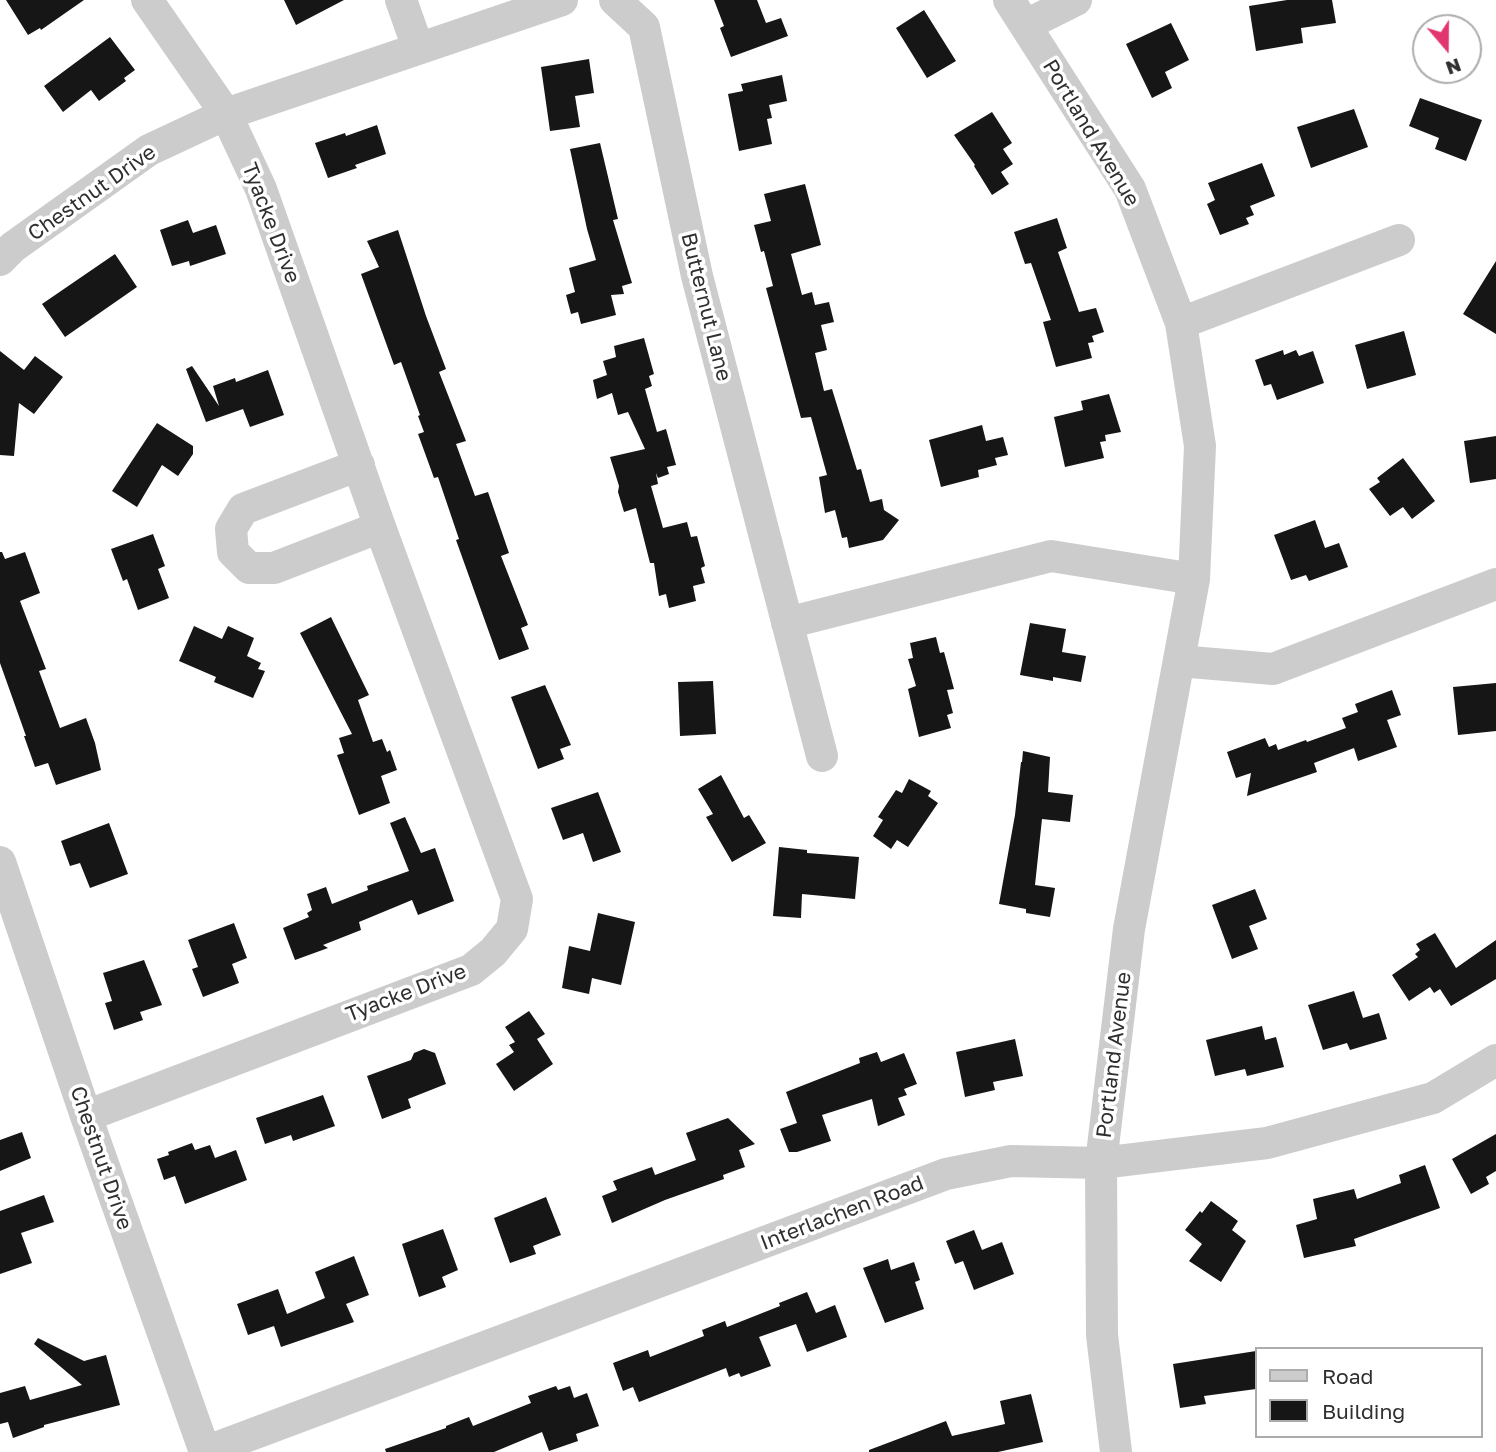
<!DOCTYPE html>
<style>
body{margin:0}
#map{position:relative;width:1496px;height:1452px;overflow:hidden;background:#fff;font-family:"Golos Text",sans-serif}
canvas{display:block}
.legend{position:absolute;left:1255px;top:1347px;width:228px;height:91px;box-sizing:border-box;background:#fff;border:2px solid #acacac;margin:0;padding:9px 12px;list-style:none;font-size:21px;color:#2f2f2f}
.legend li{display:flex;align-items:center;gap:14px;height:35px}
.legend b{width:35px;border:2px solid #acacac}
.north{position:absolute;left:1412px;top:14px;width:70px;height:70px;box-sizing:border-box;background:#fff;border:2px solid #acacac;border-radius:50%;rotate:160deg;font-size:19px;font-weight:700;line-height:28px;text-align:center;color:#2f2f2f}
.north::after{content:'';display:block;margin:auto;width:24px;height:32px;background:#e23670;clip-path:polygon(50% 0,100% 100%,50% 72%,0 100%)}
</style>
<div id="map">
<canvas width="1496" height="1452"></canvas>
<ul class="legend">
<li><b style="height:9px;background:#ccc"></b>Road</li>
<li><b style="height:19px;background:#161616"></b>Building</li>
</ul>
<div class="north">N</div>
</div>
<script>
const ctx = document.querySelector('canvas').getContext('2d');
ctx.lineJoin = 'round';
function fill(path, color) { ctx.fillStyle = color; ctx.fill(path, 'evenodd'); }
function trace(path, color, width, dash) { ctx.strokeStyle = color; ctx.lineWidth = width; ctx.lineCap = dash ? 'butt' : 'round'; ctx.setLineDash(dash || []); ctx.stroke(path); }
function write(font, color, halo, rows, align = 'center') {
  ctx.font = font + ' "Golos Text",sans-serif'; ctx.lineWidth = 7; ctx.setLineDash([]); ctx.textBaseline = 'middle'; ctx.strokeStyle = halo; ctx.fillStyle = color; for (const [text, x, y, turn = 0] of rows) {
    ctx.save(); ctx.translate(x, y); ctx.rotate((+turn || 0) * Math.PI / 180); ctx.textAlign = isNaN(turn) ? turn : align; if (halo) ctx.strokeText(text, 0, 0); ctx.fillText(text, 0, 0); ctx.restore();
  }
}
fill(new Path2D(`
 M 6,0 L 84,0 L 41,30 L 40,28 L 28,35 Z
 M 284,0 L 344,0 L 296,25 Z
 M 714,0 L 757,0 L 766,23 L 781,18 L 788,36 L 731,57 L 720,28 L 724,26 Z
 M 1287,0 L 1332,0 L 1336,23 L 1301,28 L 1303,43 L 1256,51 L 1249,6 Z
 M 924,10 L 956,61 L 927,78 L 896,28 Z
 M 1171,23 L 1189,60 L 1165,72 L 1172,88 L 1152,98 L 1126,44 Z
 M 110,37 L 135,70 L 124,78 L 126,81 L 99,101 L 91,90 L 63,112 L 44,86 Z
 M 589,59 L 594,93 L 575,96 L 580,127 L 550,131 L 541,67 Z
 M 782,75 L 787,101 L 769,105 L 772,118 L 767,119 L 772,144 L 739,151 L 728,94 L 743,91 L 741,84 Z
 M 1420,98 L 1482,120 L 1466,161 L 1435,149 L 1439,138 L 1409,126 Z
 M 1354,109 L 1368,147 L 1311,168 L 1297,127 Z
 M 992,112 L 1012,143 L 1003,149 L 1013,164 L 1001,172 L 1009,184 L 992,195 L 974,166 L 975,165 L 954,135 Z
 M 377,125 L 386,154 L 355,165 L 357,168 L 328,178 L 315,143 L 345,133 L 346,136 Z
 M 600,143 L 618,219 L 613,220 L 632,283 L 622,286 L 624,294 L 611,295 L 616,315 L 581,324 L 578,312 L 571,314 L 566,295 L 575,292 L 569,268 L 596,260 L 587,229 L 570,149 Z
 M 1262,163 L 1275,196 L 1250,206 L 1254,215 L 1246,218 L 1249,224 L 1220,235 L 1207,204 L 1215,200 L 1208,183 Z
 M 805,184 L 821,245 L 791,254 L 802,295 L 812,292 L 815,305 L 829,302 L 834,322 L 821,325 L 827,350 L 815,353 L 824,391 L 832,389 L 857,470 L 861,469 L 870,502 L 882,499 L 884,510 L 899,520 L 883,540 L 849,548 L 847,537 L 842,538 L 835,510 L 825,513 L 819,477 L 827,475 L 811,417 L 801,418 L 766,288 L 773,286 L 764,251 L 761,252 L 754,225 L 771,221 L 764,194 Z
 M 1057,218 L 1067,248 L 1058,252 L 1079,312 L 1096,308 L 1104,332 L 1092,336 L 1094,342 L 1088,343 L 1092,358 L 1056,367 L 1043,322 L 1051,320 L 1031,263 L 1025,264 L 1014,232 Z
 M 188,220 L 193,233 L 216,225 L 226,254 L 190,266 L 189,261 L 172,266 L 160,230 Z
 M 398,230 L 426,316 L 446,369 L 439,372 L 466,441 L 456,444 L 475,496 L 488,492 L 509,553 L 501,556 L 528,625 L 521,628 L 529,649 L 499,660 L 456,540 L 459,539 L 438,477 L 434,478 L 418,434 L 424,432 L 418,416 L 420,415 L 401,362 L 394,365 L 361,274 L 379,267 L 367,241 Z
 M 115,254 L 137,287 L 65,337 L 42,304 Z
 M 1496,261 L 1496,334 L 1463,314 Z
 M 1404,331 L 1416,375 L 1367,389 L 1355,345 Z
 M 644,338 L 654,374 L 649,376 L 652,386 L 645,389 L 657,432 L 666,429 L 676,465 L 667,467 L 669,474 L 658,478 L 656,473 L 658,484 L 651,486 L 663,528 L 687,522 L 691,537 L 697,536 L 705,566 L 701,568 L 705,583 L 693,586 L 696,601 L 669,608 L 666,594 L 659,596 L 654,563 L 650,563 L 636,508 L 624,512 L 618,492 L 619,486 L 610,457 L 645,449 L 628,412 L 618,415 L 612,393 L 597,399 L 593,380 L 607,375 L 603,361 L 616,357 L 614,346 Z
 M 1283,350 L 1284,355 L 1296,350 L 1299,356 L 1313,351 L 1324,383 L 1277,400 L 1271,384 L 1264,386 L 1255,360 Z
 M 0,351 L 24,370 L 35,356 L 63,377 L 34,414 L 19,403 L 14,456 L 0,455 Z
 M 192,366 L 219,406 L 213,386 L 235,378 L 236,382 L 268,370 L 284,415 L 250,427 L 243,409 L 206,422 L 186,369 Z
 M 1109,394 L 1121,432 L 1105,435 L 1106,441 L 1100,442 L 1104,458 L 1065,467 L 1054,417 L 1083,410 L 1081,401 Z
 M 157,423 L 193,446 L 193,454 L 178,476 L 162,465 L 137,507 L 112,491 Z
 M 982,425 L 986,441 L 1003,437 L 1008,455 L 995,458 L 997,465 L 978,470 L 979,477 L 941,487 L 929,440 Z
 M 1496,436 L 1496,479 L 1470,483 L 1464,441 Z
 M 1403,458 L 1435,501 L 1412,519 L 1403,507 L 1390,516 L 1369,489 L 1380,482 L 1377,478 Z
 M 1315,520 L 1325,548 L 1339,543 L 1348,567 L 1309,581 L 1306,575 L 1291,580 L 1274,535 Z
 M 153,534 L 165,566 L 158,569 L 169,598 L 138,610 L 127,579 L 123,581 L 111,549 Z
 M 0,552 L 2,552 L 5,559 L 25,552 L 40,593 L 20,601 L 46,669 L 39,671 L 60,728 L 86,718 L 95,743 L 101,770 L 56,785 L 48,763 L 35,767 L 24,736 L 26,736 L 0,663 Z
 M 331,617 L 369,695 L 358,700 L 373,742 L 382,739 L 387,752 L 390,750 L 397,770 L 381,776 L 390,803 L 359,815 L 337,755 L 344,753 L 339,738 L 352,734 L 300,633 Z
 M 1030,623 L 1066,629 L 1062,652 L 1086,656 L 1081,682 L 1053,677 L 1053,681 L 1020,675 Z
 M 194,626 L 222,639 L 228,626 L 254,638 L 247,656 L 261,663 L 258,669 L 265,671 L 253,698 L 214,682 L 216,677 L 179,661 Z
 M 936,637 L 940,653 L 944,652 L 954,689 L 947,690 L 953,713 L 947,715 L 951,728 L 919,737 L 908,689 L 916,686 L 908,659 L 913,658 L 910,643 Z
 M 713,681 L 716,734 L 680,736 L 678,682 Z
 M 1496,683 L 1496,731 L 1458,735 L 1453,687 Z
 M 545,685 L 571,745 L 560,749 L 564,759 L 538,769 L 511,697 Z
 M 1392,690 L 1401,715 L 1387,720 L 1397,747 L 1358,761 L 1354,748 L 1314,763 L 1317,772 L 1247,796 L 1251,773 L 1236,778 L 1227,752 L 1265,738 L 1269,747 L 1276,744 L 1278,750 L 1306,740 L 1307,742 L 1346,728 L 1342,718 L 1358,712 L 1355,704 Z
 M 1023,751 L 1050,757 L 1048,792 L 1073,795 L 1070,822 L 1042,819 L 1035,885 L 1055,888 L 1050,917 L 1026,913 L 1026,909 L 999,904 L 1015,815 L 1021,762 L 1022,762 Z
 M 721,775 L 744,818 L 749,815 L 766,843 L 732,862 L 706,817 L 713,814 L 698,789 Z
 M 909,779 L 931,791 L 928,796 L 938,803 L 908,847 L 897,840 L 891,849 L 873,836 L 883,820 L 878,817 L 896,790 L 902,793 Z
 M 598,792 L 621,852 L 593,862 L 583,833 L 563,840 L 551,808 Z
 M 405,817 L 421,853 L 435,848 L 454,901 L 418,915 L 412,900 L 359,922 L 361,930 L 323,945 L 328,948 L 295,960 L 283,928 L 309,917 L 307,913 L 312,910 L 307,894 L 326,887 L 332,904 L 368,890 L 367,886 L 409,871 L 390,823 Z
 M 109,823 L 128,874 L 90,888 L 80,863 L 70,866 L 61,841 Z
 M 779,847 L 807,850 L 807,853 L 859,857 L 855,899 L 802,894 L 801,918 L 773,916 Z
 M 1255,889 L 1267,919 L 1249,926 L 1258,949 L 1232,959 L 1212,905 Z
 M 598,913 L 635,922 L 621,985 L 592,978 L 589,994 L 562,988 L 569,946 L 590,951 Z
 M 234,923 L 247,958 L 232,964 L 239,983 L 203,997 L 192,969 L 198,967 L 188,940 Z
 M 1435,933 L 1456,968 L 1496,940 L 1496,979 L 1451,1006 L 1440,989 L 1434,993 L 1430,987 L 1409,1001 L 1392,975 L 1418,957 L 1415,954 L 1420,950 L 1416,944 Z
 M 144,960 L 162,1005 L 140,1012 L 143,1020 L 114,1030 L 105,1003 L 112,1001 L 103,973 Z
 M 1354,991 L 1363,1018 L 1379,1013 L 1387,1039 L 1350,1050 L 1347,1043 L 1323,1050 L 1308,1005 Z
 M 529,1011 L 545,1034 L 537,1039 L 553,1064 L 514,1091 L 496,1064 L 514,1052 L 509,1045 L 515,1042 L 505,1027 Z
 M 1262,1026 L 1265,1040 L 1276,1037 L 1284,1067 L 1247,1076 L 1245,1069 L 1215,1076 L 1206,1040 Z
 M 1015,1039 L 1023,1076 L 993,1082 L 995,1090 L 965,1097 L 956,1052 Z
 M 424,1049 L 435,1053 L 446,1084 L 408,1099 L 411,1108 L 382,1119 L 367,1076 L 411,1060 L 414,1053 Z
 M 877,1052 L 881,1062 L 904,1053 L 917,1084 L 904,1089 L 907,1095 L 898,1098 L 905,1115 L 878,1126 L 872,1099 L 822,1115 L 831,1141 L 797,1152 L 789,1152 L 780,1129 L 797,1123 L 786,1092 L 860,1063 L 859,1058 Z
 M 323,1095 L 335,1126 L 293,1141 L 291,1135 L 265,1144 L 256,1118 Z
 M 728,1118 L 755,1144 L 739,1150 L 745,1167 L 723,1175 L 724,1179 L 665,1200 L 612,1223 L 602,1196 L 617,1190 L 613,1181 L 652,1167 L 655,1175 L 696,1160 L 686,1133 Z
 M 22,1132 L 31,1158 L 0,1171 L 0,1140 Z
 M 1496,1134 L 1496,1171 L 1486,1177 L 1489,1184 L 1471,1194 L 1452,1159 Z
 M 192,1143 L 195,1150 L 210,1145 L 215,1158 L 236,1150 L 247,1180 L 185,1204 L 175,1176 L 164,1180 L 157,1159 L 169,1155 L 168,1152 Z
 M 1425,1165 L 1440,1208 L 1354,1239 L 1356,1246 L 1304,1258 L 1296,1225 L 1317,1219 L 1313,1199 L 1354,1189 L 1357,1199 L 1401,1183 L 1399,1175 Z
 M 44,1195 L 54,1222 L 21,1233 L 32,1263 L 0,1274 L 0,1211 Z
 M 546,1197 L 561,1235 L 533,1246 L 536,1254 L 510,1263 L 494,1218 Z
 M 1211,1201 L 1238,1221 L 1232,1230 L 1246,1241 L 1221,1282 L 1189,1261 L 1202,1244 L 1185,1230 L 1200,1211 L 1202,1213 Z
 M 443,1229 L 458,1270 L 442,1277 L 446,1287 L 419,1297 L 402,1244 Z
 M 974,1230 L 982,1250 L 1002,1242 L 1014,1274 L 974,1290 L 963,1261 L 955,1264 L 946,1241 Z
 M 354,1256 L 369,1295 L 346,1304 L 354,1322 L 281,1347 L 274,1326 L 248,1335 L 237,1304 L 278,1289 L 287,1314 L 325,1298 L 315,1272 Z
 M 888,1259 L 891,1270 L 914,1262 L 920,1280 L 915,1282 L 924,1309 L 885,1323 L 863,1268 Z
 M 807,1292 L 816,1313 L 835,1305 L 847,1337 L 807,1352 L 796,1324 L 759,1337 L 771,1366 L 741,1377 L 739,1373 L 729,1377 L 726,1368 L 639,1402 L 633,1387 L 623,1391 L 613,1363 L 648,1350 L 650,1357 L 704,1336 L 702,1330 L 725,1321 L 727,1327 L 780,1306 L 779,1303 Z
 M 38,1338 L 84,1361 L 106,1355 L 120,1405 L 44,1425 L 44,1427 L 13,1438 L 8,1422 L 0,1424 L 0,1393 L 25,1386 L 30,1400 L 82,1385 L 34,1344 Z
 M 1256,1351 L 1256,1389 L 1204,1396 L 1206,1404 L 1180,1408 L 1173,1364 Z
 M 556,1386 L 558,1390 L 570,1386 L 574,1398 L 587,1393 L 599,1426 L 576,1434 L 578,1441 L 549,1451 L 542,1432 L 494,1452 L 386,1452 L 385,1449 L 446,1428 L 446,1426 L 469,1417 L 473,1426 L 531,1403 L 528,1396 Z
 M 1031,1394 L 1043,1442 L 998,1452 L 869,1452 L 869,1450 L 946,1421 L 952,1436 L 1005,1424 L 1000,1401 Z`), '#161616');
trace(new Path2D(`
 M 401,0 L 418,48
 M 615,0 L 644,27 L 697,276 L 822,756
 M 1009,0 L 1130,189 L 1181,323 L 1200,446 L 1194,579 L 1129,929 L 1101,1163 L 1102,1335 L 1116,1452
 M 1026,25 L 1076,0
 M 0,260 L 13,247 L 149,150 L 226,114 L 562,0
 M 1181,323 L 1399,240
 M 359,465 L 243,509 L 231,529 L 233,552 L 249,568 L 274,568 L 380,527
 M 787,623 L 1051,556 L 1194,579
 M 1179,661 L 1273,669 L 1496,584
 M 0,862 L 86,1116 L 205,1452
 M 86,1116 L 471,970 L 493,952 L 512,929 L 517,899 L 380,527 L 261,189 L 226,114 L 147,0
 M 205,1452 L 946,1174 L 1011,1161 L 1101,1163 L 1267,1143 L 1433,1098 L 1496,1060`), '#ccc', 32);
write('21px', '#2f2f2f', '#fff', [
 ["Portland Avenue",1091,133,59],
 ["Chestnut Drive",92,193,-35],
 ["Tyacke Drive",271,223,69],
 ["Butternut Lane",706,307,76],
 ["Tyacke Drive",406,993,-21],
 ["Portland Avenue",1114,1055,-83],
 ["Chestnut Drive",101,1158,71],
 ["Interlachen Road",842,1213,-21]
]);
</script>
